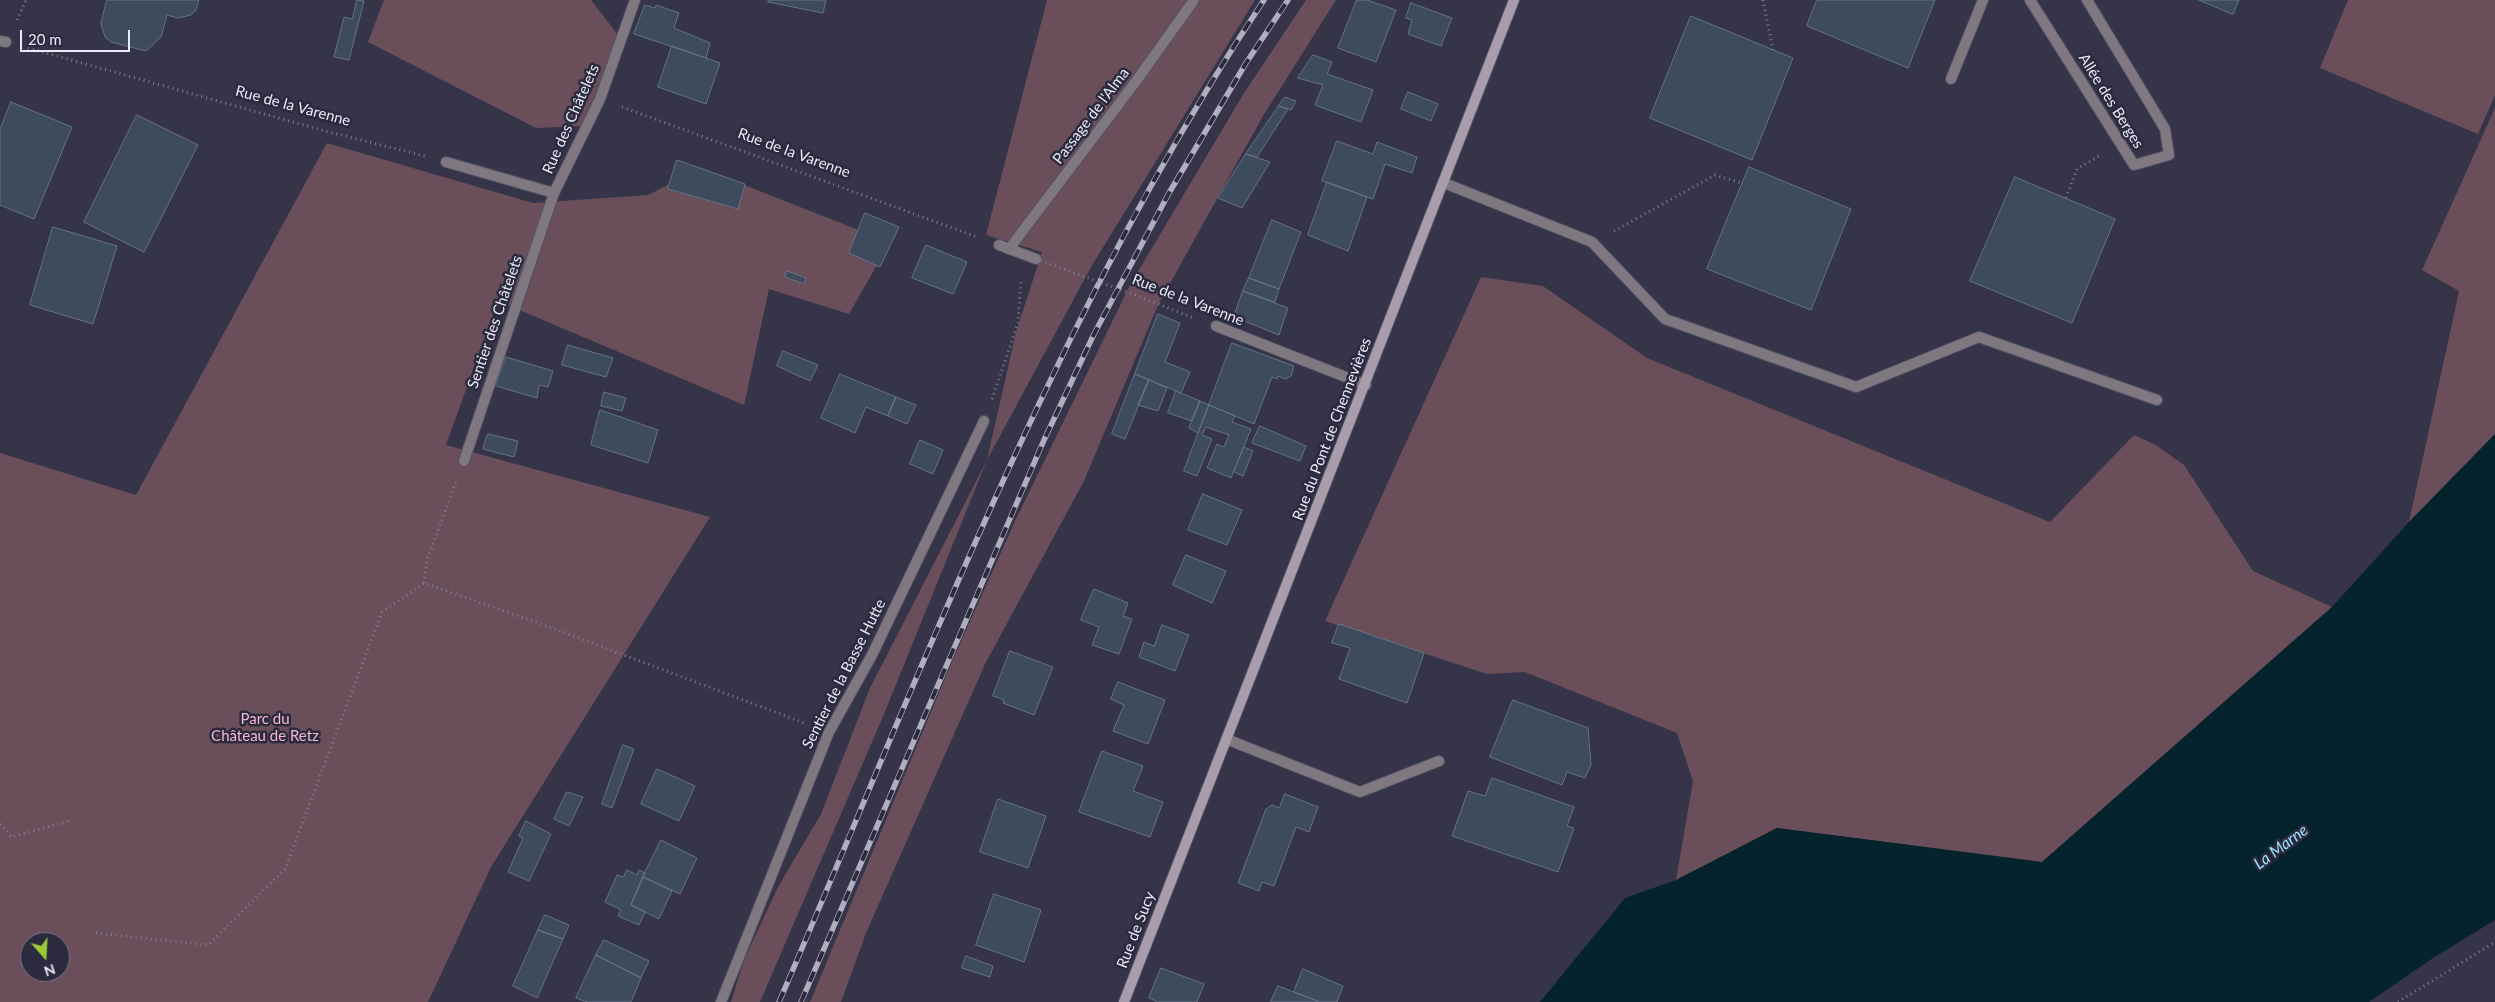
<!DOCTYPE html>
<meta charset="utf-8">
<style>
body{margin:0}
#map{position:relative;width:2495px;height:1002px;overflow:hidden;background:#353448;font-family:Lato,sans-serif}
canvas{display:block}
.north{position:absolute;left:20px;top:932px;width:50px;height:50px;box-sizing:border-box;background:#2b2a3e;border:1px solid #787788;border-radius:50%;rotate:161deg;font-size:14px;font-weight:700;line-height:20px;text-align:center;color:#ebeaf8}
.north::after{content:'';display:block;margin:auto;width:18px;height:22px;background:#9acb34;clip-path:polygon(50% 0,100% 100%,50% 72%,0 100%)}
.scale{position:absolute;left:20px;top:30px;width:110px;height:22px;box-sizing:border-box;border:2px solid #ebeaf8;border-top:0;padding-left:6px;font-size:15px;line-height:18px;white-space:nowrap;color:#ebeaf8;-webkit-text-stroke:4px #2b2a3e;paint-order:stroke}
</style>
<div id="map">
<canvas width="2495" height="1002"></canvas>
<div class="north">N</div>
<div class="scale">20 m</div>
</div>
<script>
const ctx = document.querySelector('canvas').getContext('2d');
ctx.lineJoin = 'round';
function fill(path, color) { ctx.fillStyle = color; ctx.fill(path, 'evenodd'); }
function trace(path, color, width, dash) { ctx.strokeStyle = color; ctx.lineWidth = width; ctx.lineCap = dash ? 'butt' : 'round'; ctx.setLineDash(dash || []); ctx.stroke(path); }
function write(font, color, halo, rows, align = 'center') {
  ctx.font = font + ' Lato,sans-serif'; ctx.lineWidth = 5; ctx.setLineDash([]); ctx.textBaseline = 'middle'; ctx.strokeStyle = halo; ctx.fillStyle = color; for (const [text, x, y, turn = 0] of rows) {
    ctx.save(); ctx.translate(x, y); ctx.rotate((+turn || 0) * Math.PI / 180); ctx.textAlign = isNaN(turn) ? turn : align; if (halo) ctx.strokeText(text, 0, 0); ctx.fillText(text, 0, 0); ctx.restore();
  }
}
fill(new Path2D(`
 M 384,0 L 591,0 L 618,35 L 585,126 L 536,128 L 368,42 Z
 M 1047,0 L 1255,0 L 1091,267 L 987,460 L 884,714 L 760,1002 L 731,1002 L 744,960 L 778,887 L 821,814 L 870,688 L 987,460 L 1016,332 L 1042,252 L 986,235 Z
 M 1306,0 L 1336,0 L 1263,116 L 1158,305 L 1084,481 L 985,664 L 866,933 L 841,1002 L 810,1002 L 953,659 L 1016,519 L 1130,285 L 1244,93 Z
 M 2348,0 L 2495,0 L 2495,95 L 2478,134 L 2320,68 Z
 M 2495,108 L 2495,434 L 2409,522 L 2459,291 L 2422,270 Z
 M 327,143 L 533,203 L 648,195 L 701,168 L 861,231 L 885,251 L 849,314 L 769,289 L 744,405 L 498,301 L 446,445 L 710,517 L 491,867 L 428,1002 L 0,1002 L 0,453 L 136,495 ZM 30,942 L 60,942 L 60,972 L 30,972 Z
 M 1481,277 L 1543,286 L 1647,358 L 2050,522 L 2134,435 L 2156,445 L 2184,465 L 2253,571 L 2332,607 L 2042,862 L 1777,828 L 1676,880 L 1693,781 L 1677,733 L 1525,672 L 1487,674 L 1325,621 Z`), '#6a4f5a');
fill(new Path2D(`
 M 2495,434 L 2495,920 L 2433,958 L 2369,1002 L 1540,1002 L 1625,898 L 1676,880 L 1777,828 L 2042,862 L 2332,607 L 2409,522 Z`), '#05232d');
const building = new Path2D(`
 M 107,0 L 199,0 L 196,10 L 191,15 L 178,18 L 167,15 L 161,37 L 146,51 L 111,42 L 105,37 L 101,24 Z
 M 357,0 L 364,1 L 349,60 L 334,57 L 344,17 L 352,19 Z
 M 769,0 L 826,0 L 823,13 L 768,2 Z
 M 1357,0 L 1367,0 L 1396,10 L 1376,62 L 1338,48 Z
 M 1817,0 L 1935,0 L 1908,68 L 1807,26 Z
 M 2199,0 L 2239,0 L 2233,14 Z
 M 1411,3 L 1452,18 L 1441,46 L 1408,34 L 1412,20 L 1406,18 Z
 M 645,5 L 655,8 L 656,5 L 679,13 L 674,28 L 710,43 L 706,58 L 634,34 Z
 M 1691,16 L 1793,58 L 1752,160 L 1650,118 Z
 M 672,46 L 720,63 L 706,104 L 658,87 Z
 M 1313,55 L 1332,62 L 1327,74 L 1373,90 L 1361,122 L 1315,105 L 1323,85 L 1298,78 Z
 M 1408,92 L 1438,104 L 1431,121 L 1401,109 Z
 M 1285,97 L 1296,101 L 1291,110 L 1279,106 Z
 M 11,102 L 72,127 L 34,219 L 0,205 L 0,130 Z
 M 1279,106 L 1288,109 L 1257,157 L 1246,154 Z
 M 137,115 L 198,145 L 144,252 L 84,222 Z
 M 1337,141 L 1373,154 L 1377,142 L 1417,157 L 1412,173 L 1385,164 L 1373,199 L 1322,181 Z
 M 1246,154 L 1270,162 L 1242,208 L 1218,198 Z
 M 677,160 L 745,184 L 738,209 L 668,189 Z
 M 1749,167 L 1851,209 L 1811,310 L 1707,269 Z
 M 2015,177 L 2115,219 L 2072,323 L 1970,281 Z
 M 1327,182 L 1367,197 L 1348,251 L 1308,235 Z
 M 865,213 L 899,227 L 880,267 L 849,253 Z
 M 1272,220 L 1301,232 L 1279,289 L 1249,278 Z
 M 53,227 L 117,246 L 93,324 L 30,305 Z
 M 926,245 L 967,262 L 953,294 L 912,278 Z
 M 787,271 L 806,278 L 804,284 L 785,277 Z
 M 1249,278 L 1279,289 L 1275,302 L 1243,291 Z
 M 1243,291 L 1288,308 L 1279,335 L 1234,317 Z
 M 1158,314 L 1180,323 L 1165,362 L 1190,372 L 1181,393 L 1135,374 Z
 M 1232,343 L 1294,366 L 1291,376 L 1286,379 L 1278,376 L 1277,379 L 1272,377 L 1254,424 L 1209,405 Z
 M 568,345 L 613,358 L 606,377 L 562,365 Z
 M 783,351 L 818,365 L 810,381 L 777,366 Z
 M 506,357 L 553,371 L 548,387 L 539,385 L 537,398 L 496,386 Z
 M 840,374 L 896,397 L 888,416 L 866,407 L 855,433 L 821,418 Z
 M 1135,374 L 1149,380 L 1125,439 L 1112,434 Z
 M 1149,380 L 1167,388 L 1158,411 L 1138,405 Z
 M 1176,391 L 1200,401 L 1192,421 L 1168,413 Z
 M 604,392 L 626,398 L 622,411 L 601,406 Z
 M 896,397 L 916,405 L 907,424 L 888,416 Z
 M 1200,401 L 1209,405 L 1198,433 L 1189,428 Z
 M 1209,405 L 1235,416 L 1232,422 L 1251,429 L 1231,478 L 1207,468 L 1217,444 L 1224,447 L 1229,435 L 1206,427 L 1202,435 L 1212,439 L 1197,476 L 1184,471 Z
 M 600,410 L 658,430 L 648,463 L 591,445 Z
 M 1260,426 L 1306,446 L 1300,461 L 1252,443 Z
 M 488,434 L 518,441 L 514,457 L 483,449 Z
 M 920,440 L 943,450 L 933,474 L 910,464 Z
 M 1244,447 L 1253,451 L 1243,476 L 1234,472 Z
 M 1203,494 L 1242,510 L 1227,545 L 1188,530 Z
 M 1186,555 L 1226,571 L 1212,603 L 1173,585 Z
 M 1094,589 L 1128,603 L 1123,616 L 1132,619 L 1119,654 L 1092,645 L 1099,627 L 1081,620 Z
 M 1339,624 L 1424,653 L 1407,703 L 1339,679 L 1350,648 L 1332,643 Z
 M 1162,625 L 1189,635 L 1175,671 L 1139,657 L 1144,642 L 1154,646 Z
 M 1010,651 L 1053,667 L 1034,715 L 1003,703 L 1004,700 L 993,696 Z
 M 1118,682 L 1165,700 L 1148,744 L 1113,731 L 1124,705 L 1111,699 Z
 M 1513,700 L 1588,728 L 1591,765 L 1585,778 L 1567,772 L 1562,785 L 1490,757 Z
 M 623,745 L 634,749 L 612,808 L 602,804 Z
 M 1102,751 L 1143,766 L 1133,791 L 1163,802 L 1150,837 L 1079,812 Z
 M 657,769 L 695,786 L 679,821 L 641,804 Z
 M 1492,778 L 1574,807 L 1567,826 L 1574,828 L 1558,872 L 1452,836 L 1468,791 L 1485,796 Z
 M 567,792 L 583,797 L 569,826 L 554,819 Z
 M 1285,794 L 1318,807 L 1309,832 L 1296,827 L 1274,886 L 1262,882 L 1259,891 L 1238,883 L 1266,809 L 1272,805 L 1279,808 Z
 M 998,799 L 1046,816 L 1028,868 L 980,852 Z
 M 526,821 L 551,834 L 529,881 L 508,872 L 523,838 L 519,836 Z
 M 661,840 L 697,858 L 680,894 L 643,877 Z
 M 627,870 L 637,875 L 639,870 L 645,873 L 631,905 L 645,912 L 639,925 L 618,916 L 621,910 L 605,902 L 617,875 L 623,877 Z
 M 643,877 L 672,891 L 659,919 L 631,905 Z
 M 994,894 L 1041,910 L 1024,962 L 976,945 Z
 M 545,915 L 569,925 L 563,939 L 538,930 Z
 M 538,930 L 563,939 L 537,998 L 513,986 Z
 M 604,940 L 649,961 L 641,978 L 596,955 Z
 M 596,955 L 641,978 L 631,1002 L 587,1002 L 576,998 Z
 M 966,956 L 993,966 L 990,977 L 962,968 Z
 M 1161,968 L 1204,984 L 1197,1002 L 1158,1002 L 1149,998 Z
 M 1303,969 L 1343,986 L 1337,1002 L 1320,1002 L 1294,992 Z
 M 1278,986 L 1320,1002 L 1271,1002 Z`);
fill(building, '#3d4b5d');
trace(building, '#647387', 1);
const lane = new Path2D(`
 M 1951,79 L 1983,0
 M 1444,183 L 1592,242 L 1665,319 L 1856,387 L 1979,337 L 2157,400
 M 1216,326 L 1366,385
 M 1226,739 L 1360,792 L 1439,761`);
const street = new Path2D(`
 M 2030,0 L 2134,165 L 2169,155 L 2165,129 L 2087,0
 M 0,41 L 6,42
 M 446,162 L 554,193
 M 999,245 L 1036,259
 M 1009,249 L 1134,84 L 1194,0
 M 464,461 L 554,193 L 600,99 L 635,0
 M 721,1002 L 829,732 L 872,655 L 984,421`);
const secondary = new Path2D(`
 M 1124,1002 L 1514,0`);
trace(lane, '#525164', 12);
trace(street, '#525164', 12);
trace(secondary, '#525164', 12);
trace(new Path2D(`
 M 1763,0 L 1773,50
 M 17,20 L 26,0
 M 28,48 L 325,131 L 425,156
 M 622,107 L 977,237
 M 2066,198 L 2077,169 L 2099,156
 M 1614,231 L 1715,175 L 1742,183
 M 1135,295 L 1194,318
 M 992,399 L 1018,323 L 1021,280
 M 424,583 L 427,560 L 456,482
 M 0,824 L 12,837 L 72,820
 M 96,933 L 208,945 L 285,869 L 382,612 L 424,583 L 544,625 L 807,724
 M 2398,1002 L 2495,942`), '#7f7e8f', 3, [1, 4]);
trace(lane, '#807881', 10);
trace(street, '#807881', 10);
trace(secondary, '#a99dab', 10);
const rail = new Path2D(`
 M 779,1002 C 926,661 1057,311 1264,0
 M 801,1002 L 1044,440 L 1094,334 L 1169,193 L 1246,63 L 1288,0`);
trace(rail, '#b0afbf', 5.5);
trace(rail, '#2b2a3e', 4, [11]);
trace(new Path2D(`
 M 1036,259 L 1135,295`), '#7f7e8f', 3, [1, 4]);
write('15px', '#ebeaf8', '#2b2a3e', [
 ["Allée des Berges",2111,101,58],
 ["Rue de la Varenne",293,106,15],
 ["Passage de l'Alma",1091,116,-53],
 ["Rue des Châtelets",571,119,-66],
 ["Rue de la Varenne",794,153,20],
 ["Rue de la Varenne",1188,300,21],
 ["Sentier des Châtelets",495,322,-71],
 ["Rue du Pont de Chennevières",1332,429,-69],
 ["Sentier de la Basse Hutte",844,674,-63],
 ["Rue de Sucy",1136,930,-69]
]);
write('15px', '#f6b7d1', '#2b2a3e', [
 ["Parc du",265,719],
 ["Château de Retz",265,736]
]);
write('italic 16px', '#9ae0fb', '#2b2a3e', [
 ["La Marne",2281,847,-37]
]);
</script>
